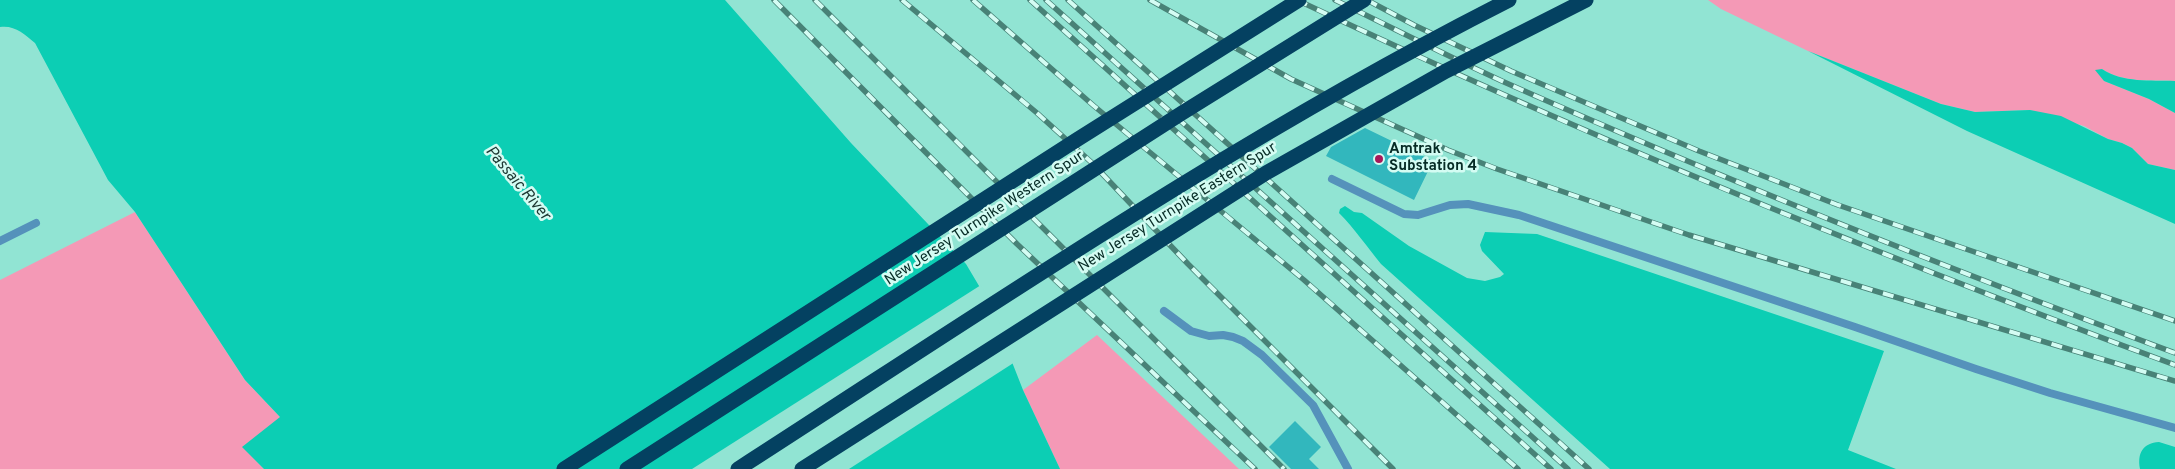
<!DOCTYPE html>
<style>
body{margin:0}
canvas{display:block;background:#91e4d3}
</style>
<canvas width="2175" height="469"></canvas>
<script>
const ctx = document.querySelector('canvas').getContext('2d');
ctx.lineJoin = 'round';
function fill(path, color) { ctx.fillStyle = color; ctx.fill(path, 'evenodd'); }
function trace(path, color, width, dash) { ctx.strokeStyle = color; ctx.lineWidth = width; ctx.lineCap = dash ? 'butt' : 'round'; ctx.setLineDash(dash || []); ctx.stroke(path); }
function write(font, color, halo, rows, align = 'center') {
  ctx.font = font + ' Overpass,sans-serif'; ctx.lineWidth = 5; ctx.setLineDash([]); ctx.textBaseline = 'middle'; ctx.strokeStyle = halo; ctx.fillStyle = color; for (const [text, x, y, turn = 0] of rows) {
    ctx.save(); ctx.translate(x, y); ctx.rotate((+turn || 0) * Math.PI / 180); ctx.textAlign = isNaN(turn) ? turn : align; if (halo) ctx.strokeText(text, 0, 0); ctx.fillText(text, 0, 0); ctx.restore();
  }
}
fill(new Path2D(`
 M 1708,0 L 2175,0 L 2175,81 C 2151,80 2123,83 2102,69 L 2104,81 L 2149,99 L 2175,113 L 2175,170 L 2148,164 L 2132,148 L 2122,143 L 2108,139 L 2084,126 L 2030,110 L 1975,112 L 1941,104 L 1808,51 L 1721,9 Z
 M 135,212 L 245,380 L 281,418 L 243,447 L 264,469 L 0,469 L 0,280 Z
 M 1097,335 L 1239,469 L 1060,469 L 1023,390 Z`), '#f499b6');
fill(new Path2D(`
 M 0,0 L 725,0 L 851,143 L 966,264 L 988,301 L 1023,390 L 1060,469 L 264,469 L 242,447 L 280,417 L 245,380 L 135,212 L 108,180 L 35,43 C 24,34 15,25 0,27 Z
 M 1808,51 L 1941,104 L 1975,112 L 2030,110 L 2061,116 L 2108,139 L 2122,143 L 2132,148 L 2148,164 L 2175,170 L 2175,224 L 1967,131 Z
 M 2102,69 C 2123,83 2150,80 2175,81 L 2175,113 L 2149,99 L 2104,81 L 2095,70 Z
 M 1345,206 L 1354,212 L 1362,213 L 1409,246 L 1467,278 L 1485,281 L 1500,277 L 1504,274 L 1482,251 L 1480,245 L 1485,232 L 1537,234 L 1884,351 L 1848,450 L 1896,469 L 1610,469 L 1381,264 C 1367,247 1355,229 1339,213 L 1340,209 Z
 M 2159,442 L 2175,447 L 2175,469 L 2140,469 C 2137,453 2143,443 2159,442 Z`), '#0cceb4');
fill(new Path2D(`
 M 981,285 L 991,300 L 1015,362 L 849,469 L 692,469 Z`), '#91e4d3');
fill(new Path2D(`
 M 1365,128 L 1433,161 L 1414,200 L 1326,156 L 1331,147 Z
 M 1295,421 L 1321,447 L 1309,459 L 1319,469 L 1291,469 L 1269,447 Z`), '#32b7bd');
trace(new Path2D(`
 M 1332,179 L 1404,214 L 1418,215 L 1450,205 L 1468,204 L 1519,215 L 1855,327 L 1976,369 L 2050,393 L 2175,428
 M 0,241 L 36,223
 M 1164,311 L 1191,331 L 1209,336 L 1223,335 L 1233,337 L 1243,341 L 1262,355 L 1313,405 L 1348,469`), '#5592bb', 8);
const rail = new Path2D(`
 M 774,0 L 1017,244 L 1255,469
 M 815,0 L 1284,469
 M 902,0 L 1037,113 L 1091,162 L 1188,264 L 1393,469
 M 973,0 L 1094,106 L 1304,280 L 1518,469
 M 1030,0 L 1551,469
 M 1046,0 L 1568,469
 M 1068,0 L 1589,469
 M 1150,0 L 1291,79 L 1448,150 L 1497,169 L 1689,235 L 2175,381
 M 1297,0 C 1584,136 1878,255 2175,365
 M 1335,0 C 1391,27 1447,56 1504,82 C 1725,180 1949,269 2175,353
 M 1367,0 L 1414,25 L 1511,71 L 1699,151 L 1838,205 L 2175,321`);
trace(rail, '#488277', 5.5);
trace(rail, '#d4fcf3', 4, [11]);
trace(new Path2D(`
 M 564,469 L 1078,139 L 1299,0
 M 627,469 L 1182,113 L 1364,0
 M 738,469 C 991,306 1240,136 1509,0
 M 802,469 L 1266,173 L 1446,71 L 1586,0`), '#044161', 15);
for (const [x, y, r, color] of [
 [1379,159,5,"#a6185a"]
]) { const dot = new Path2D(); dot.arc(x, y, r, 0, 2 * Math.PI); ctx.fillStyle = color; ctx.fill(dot); trace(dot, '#d4fcf3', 2); }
write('bold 15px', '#062b25', '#d4fcf3', [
 ["Amtrak",1389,150],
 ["Substation 4",1389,167]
], 'left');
write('15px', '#062b25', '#d4fcf3', [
 ["New Jersey Turnpike Eastern Spur",1178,208,-32],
 ["New Jersey Turnpike Western Spur",985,219,-33]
]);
write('italic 16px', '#1c3631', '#d4fcf3', [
 ["Passaic River",517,184,50]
]);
</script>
